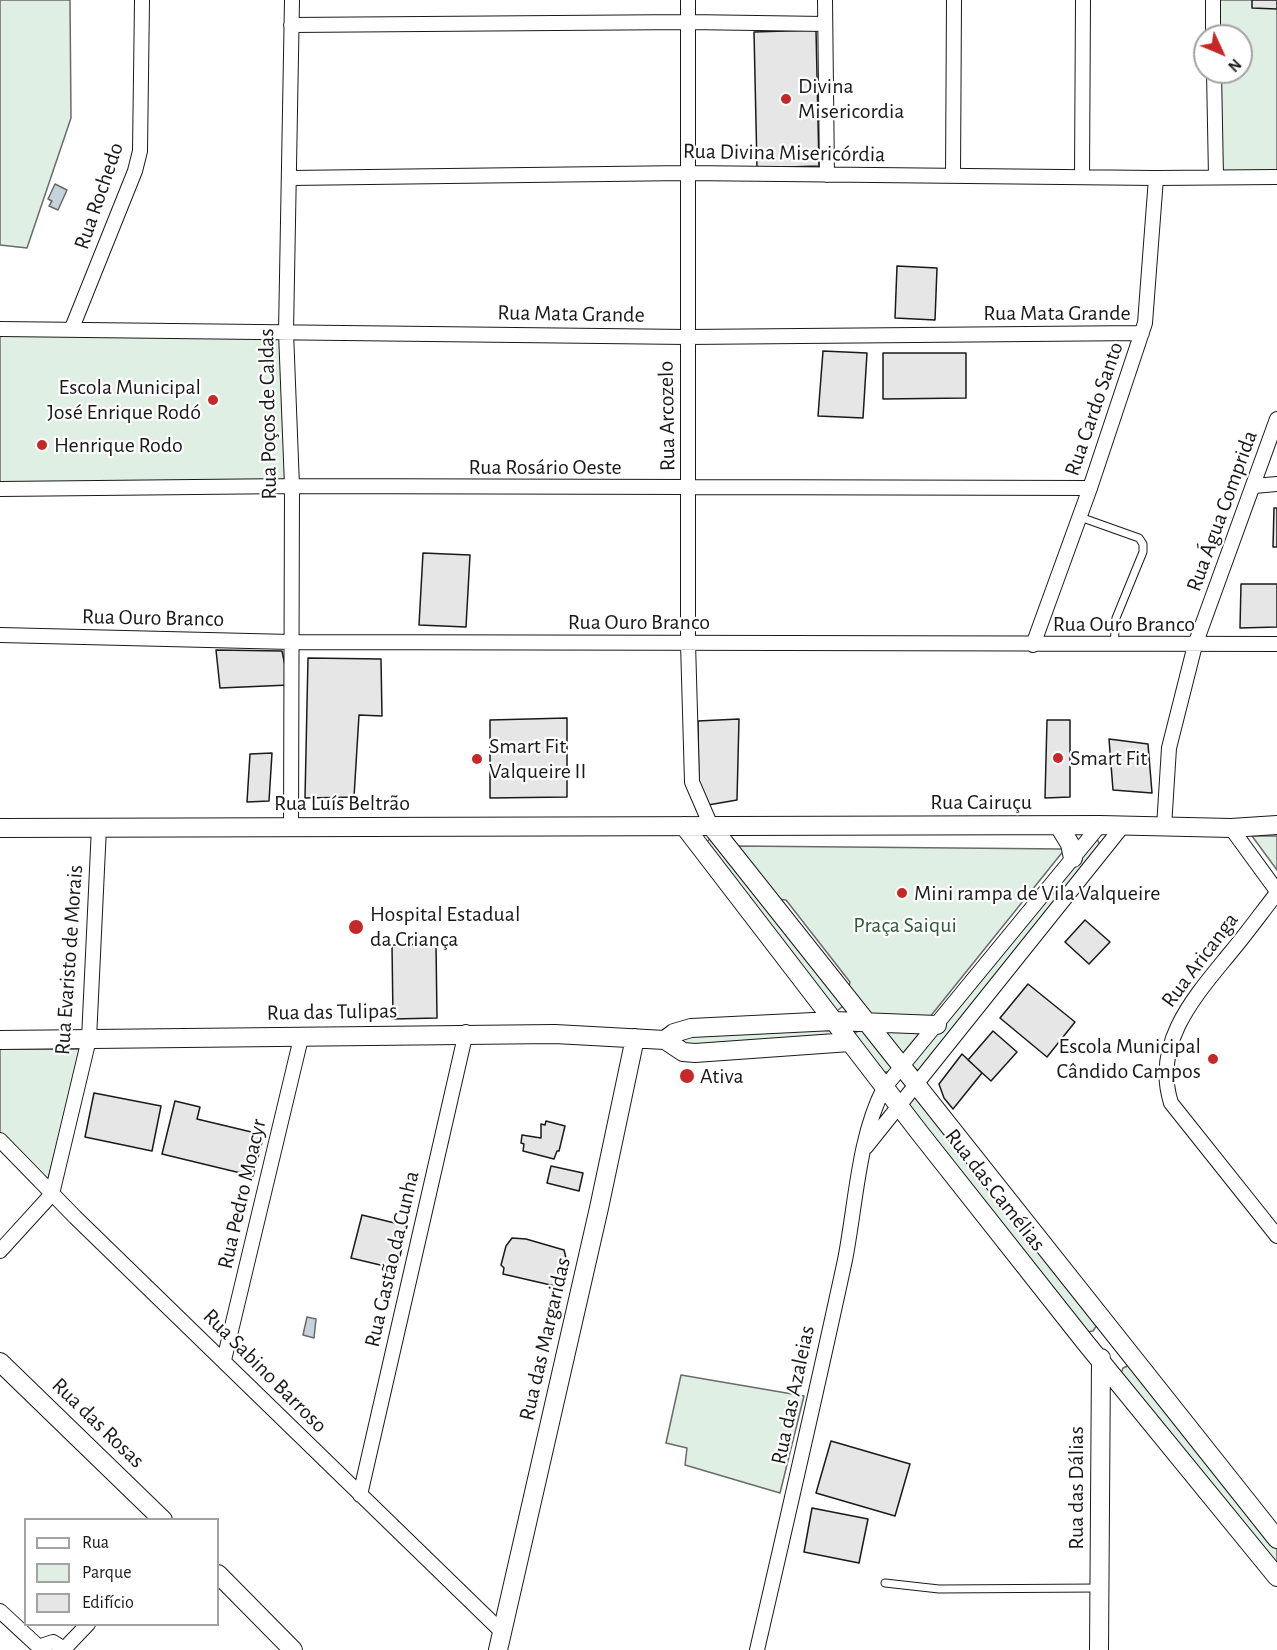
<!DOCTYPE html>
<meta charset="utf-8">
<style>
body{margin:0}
#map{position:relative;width:1277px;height:1650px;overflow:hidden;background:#fff;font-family:"Alegreya Sans",sans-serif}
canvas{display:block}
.legend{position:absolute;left:24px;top:1518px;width:195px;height:108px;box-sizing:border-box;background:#fff;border:2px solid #a3a3a3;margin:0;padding:8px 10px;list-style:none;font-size:18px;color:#1a1a1a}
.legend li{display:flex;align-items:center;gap:12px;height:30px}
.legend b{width:30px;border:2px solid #a3a3a3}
.north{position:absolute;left:1193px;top:24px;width:60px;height:60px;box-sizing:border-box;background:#fff;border:2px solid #a3a3a3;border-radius:50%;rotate:134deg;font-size:16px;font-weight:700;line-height:24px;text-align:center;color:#1a1a1a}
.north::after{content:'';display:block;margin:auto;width:21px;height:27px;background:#c62828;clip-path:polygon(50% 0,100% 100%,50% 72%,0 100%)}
</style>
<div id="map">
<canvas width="1277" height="1650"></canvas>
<ul class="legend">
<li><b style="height:8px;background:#fff"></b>Rua</li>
<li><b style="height:16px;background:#e0efe3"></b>Parque</li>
<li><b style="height:16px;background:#e6e6e6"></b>Edifício</li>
</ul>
<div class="north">N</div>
</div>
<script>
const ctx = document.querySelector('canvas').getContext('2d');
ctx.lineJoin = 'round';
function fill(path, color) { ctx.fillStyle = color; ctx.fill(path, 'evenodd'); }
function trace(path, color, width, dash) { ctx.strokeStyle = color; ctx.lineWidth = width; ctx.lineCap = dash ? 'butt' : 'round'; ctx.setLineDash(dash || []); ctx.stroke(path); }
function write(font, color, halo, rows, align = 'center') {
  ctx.font = font + ' "Alegreya Sans",sans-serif'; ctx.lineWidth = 4.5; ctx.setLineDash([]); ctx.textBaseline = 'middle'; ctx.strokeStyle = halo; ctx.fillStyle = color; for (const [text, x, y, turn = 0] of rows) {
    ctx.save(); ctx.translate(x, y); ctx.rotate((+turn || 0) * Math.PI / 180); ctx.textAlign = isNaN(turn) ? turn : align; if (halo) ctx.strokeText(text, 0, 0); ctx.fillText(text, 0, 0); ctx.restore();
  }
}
const green = new Path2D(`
 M 0,0 L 70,0 L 71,118 L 27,248 L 0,245 Z
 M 1214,0 L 1277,0 L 1277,176 L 1218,179 L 1215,72 L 1241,72 L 1241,36 L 1214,36 Z
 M 0,330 L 286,332 L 292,486 L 0,489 Z
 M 1252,836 L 1277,836 L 1277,870 Z
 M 710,839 L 843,1006 L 837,1011 L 705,843 Z
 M 1097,839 L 1100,845 L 919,1071 L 910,1065 Z
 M 736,846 L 1065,849 L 929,1018 L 867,1014 L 848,990 L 850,982 L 786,900 L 778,899 Z
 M 829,1026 L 838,1038 L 687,1047 L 680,1041 L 681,1035 Z
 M 879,1027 L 916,1030 L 918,1035 L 903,1053 L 899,1055 Z
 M 861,1029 L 892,1068 L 890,1072 L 883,1072 L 854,1034 Z
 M 0,1049 L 82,1049 L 47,1183 L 0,1133 Z
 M 911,1098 L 917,1098 L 1097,1325 L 1093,1331 L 1088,1332 L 906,1104 Z
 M 1130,1365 L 1277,1547 L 1277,1568 L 1121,1373 L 1123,1368 Z
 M 681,1375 L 804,1396 L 780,1493 L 685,1465 L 687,1448 L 666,1443 Z`);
fill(green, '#e0efe3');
trace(green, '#6a6a6a', 1.5);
const water = new Path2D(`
 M 55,184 L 67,190 L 58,210 L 49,206 L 52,201 L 48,199 Z
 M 307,1317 L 316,1319 L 314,1338 L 303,1335 Z`);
fill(water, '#c6d2dc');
trace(water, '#6a6a6a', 1.5);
const building = new Path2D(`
 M 1252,0 L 1277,0 L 1277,9 L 1252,8 Z
 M 816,30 L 819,166 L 757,168 L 754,32 Z
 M 897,266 L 937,268 L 935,320 L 895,318 Z
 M 823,351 L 867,353 L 863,418 L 818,416 Z
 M 883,353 L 966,353 L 966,398 L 883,399 Z
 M 1274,508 L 1277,508 L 1277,547 L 1273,547 Z
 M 423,553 L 470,555 L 466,627 L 419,625 Z
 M 1241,584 L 1277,584 L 1277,627 L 1240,628 Z
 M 216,650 L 282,651 L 289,685 L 220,688 Z
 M 308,658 L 381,659 L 382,716 L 359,715 L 354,797 L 305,798 Z
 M 567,718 L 567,797 L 490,798 L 490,720 Z
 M 739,719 L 737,800 L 708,805 L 699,790 L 698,721 Z
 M 1047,720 L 1070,720 L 1070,797 L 1045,798 Z
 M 1109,739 L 1148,744 L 1152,793 L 1113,790 Z
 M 272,753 L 269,801 L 247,802 L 250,754 Z
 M 1085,920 L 1110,942 L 1089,964 L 1065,942 Z
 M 436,944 L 437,1018 L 393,1019 L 392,945 Z
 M 1028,984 L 1075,1022 L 1047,1057 L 1000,1018 Z
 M 993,1031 L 1017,1052 L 991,1081 L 968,1060 Z
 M 962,1054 L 982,1073 L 953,1109 L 944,1098 L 939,1084 Z
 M 94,1093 L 161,1106 L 152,1151 L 85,1137 Z
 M 175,1101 L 200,1107 L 197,1119 L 264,1135 L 253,1176 L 162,1154 Z
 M 546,1121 L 565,1126 L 559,1151 L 557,1151 L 554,1159 L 523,1151 L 524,1144 L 521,1143 L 522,1135 L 541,1138 L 541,1124 L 545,1125 Z
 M 551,1166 L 583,1173 L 579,1191 L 547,1183 Z
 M 362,1215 L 407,1226 L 397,1269 L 351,1258 Z
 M 512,1238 L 526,1239 L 564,1250 L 566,1258 L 561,1278 L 556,1281 L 555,1286 L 503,1274 L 504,1268 L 501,1265 L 506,1246 Z
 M 831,1441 L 910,1464 L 895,1516 L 816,1493 Z
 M 812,1508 L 868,1519 L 859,1563 L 804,1552 Z`);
fill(building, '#e6e6e6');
trace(building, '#1a1a1a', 1.5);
const lane = new Path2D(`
 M 1080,517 L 1139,538 L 1143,544 L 1143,552 L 1116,618 L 1114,645
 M 885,1583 L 939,1589 L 1098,1588`);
const street = new Path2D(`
 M 688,0 L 688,643 L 692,782 L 711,826
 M 825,0 L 827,175
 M 1213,0 L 1213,36
 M 291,25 L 688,22 L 825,24
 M 1214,72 L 1216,177
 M 953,176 L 954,0
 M 1082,176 L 1083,0
 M 290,178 L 686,173 L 1156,178 L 1277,177
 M 72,328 L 135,171 L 140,151 L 142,0
 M 0,329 L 687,337 L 1142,333
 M 1254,486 L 1277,484
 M 0,489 L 292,486 L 1090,488
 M 0,635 L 291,642 L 1277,644
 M 1033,645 L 1090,488 L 1145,323 L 1156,178
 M 291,827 L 292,486 L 286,332 L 292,0
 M 1164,827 L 1169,748 L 1195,645 L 1277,419
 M 1231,828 L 1277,891
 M 1277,893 C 1262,912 1247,933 1231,952 C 1196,995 1152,1042 1171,1103 L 1277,1236
 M 0,1140 L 75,1217 L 502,1632
 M 866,1147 L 1122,827
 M 0,1251 L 52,1194 L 89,1039 L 99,827
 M 224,1360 L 301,1038
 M 360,1495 L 466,1032
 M 0,1611 L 40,1648
 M 65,1648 L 88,1624
 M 39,1650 L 44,1645 L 53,1642 L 66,1650
 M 757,1650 C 787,1520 817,1390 845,1260 C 856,1204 858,1138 884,1088 L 1100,825`);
const secondary = new Path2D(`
 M 684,826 L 919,1132 L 1085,1342 L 1277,1577
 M 711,826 L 1277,1539
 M 1059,826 L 1070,844 L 1073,858
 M 0,828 L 1100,825 L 1231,828 L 1277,825
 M 0,1040 L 555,1034 L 665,1040 L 683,1052 L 695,1053 L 850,1042
 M 665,1040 L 674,1033 L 691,1028 L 834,1021 L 937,1025
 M 0,1362 L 163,1520
 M 218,1574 L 293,1650
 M 498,1650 L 599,1208 L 635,1038
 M 1099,1650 L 1101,1358`);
trace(lane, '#1a1a1a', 9);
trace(street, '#1a1a1a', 16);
trace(secondary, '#1a1a1a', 20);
trace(lane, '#fff', 7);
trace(street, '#fff', 14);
trace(secondary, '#fff', 18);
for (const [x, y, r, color] of [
 [786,99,6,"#c62828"],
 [213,400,6,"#c62828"],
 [42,445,6,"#c62828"],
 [1058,758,6,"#c62828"],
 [477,759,6,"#c62828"],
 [902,893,6,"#c62828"],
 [356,927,8,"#c62828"],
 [1213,1059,6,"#c62828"],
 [687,1076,8,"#c62828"]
]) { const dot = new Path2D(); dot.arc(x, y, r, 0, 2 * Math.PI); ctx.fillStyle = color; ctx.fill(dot); trace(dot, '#fff', 2); }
write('22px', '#1a1a1a', '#fff', [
 ["Divina",798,86],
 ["Misericordia",798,111],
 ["Escola Municipal",201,387,"right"],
 ["José Enrique Rodó",201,412,"right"],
 ["Henrique Rodo",54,445],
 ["Smart Fit",489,746],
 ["Valqueire II",489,771],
 ["Smart Fit",1070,758],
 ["Mini rampa de Vila Valqueire",914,893],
 ["Hospital Estadual",370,914],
 ["da Criança",370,939],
 ["Escola Municipal",1201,1046,"right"],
 ["Cândido Campos",1201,1071,"right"],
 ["Ativa",700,1076]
], 'left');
write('22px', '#1a1a1a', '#fff', [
 ["Rua Divina Misericórdia",784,153,1],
 ["Rua Rochedo",99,196,-71],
 ["Rua Mata Grande",1057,313],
 ["Rua Mata Grande",571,314,1],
 ["Rua Cardo Santo",1094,409,-71],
 ["Rua Poços de Caldas",268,414,-91],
 ["Rua Arcozelo",667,416,-91],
 ["Rua Rosário Oeste",545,467],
 ["Rua Água Comprida",1222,511,-70],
 ["Rua Ouro Branco",153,618,1],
 ["Rua Ouro Branco",639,622],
 ["Rua Ouro Branco",1124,624],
 ["Rua Cairuçu",981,802],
 ["Rua Luís Beltrão",342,803],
 ["Rua Evaristo de Morais",69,960,-86],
 ["Rua Aricanga",1200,960,-53],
 ["Rua das Tulipas",332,1012,-1],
 ["Rua das Camélias",995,1190,52],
 ["Rua Pedro Moacyr",242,1194,-77],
 ["Rua Gastão da Cunha",392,1259,-77],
 ["Rua das Margaridas",545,1339,-77],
 ["Rua Sabino Barroso",265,1371,45],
 ["Rua das Azaleias",793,1395,-78],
 ["Rua das Rosas",98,1423,44],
 ["Rua das Dálias",1076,1488,-90]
]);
write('22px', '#2b5a34', '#fff', [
 ["Praça Saiqui",905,925]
]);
</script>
